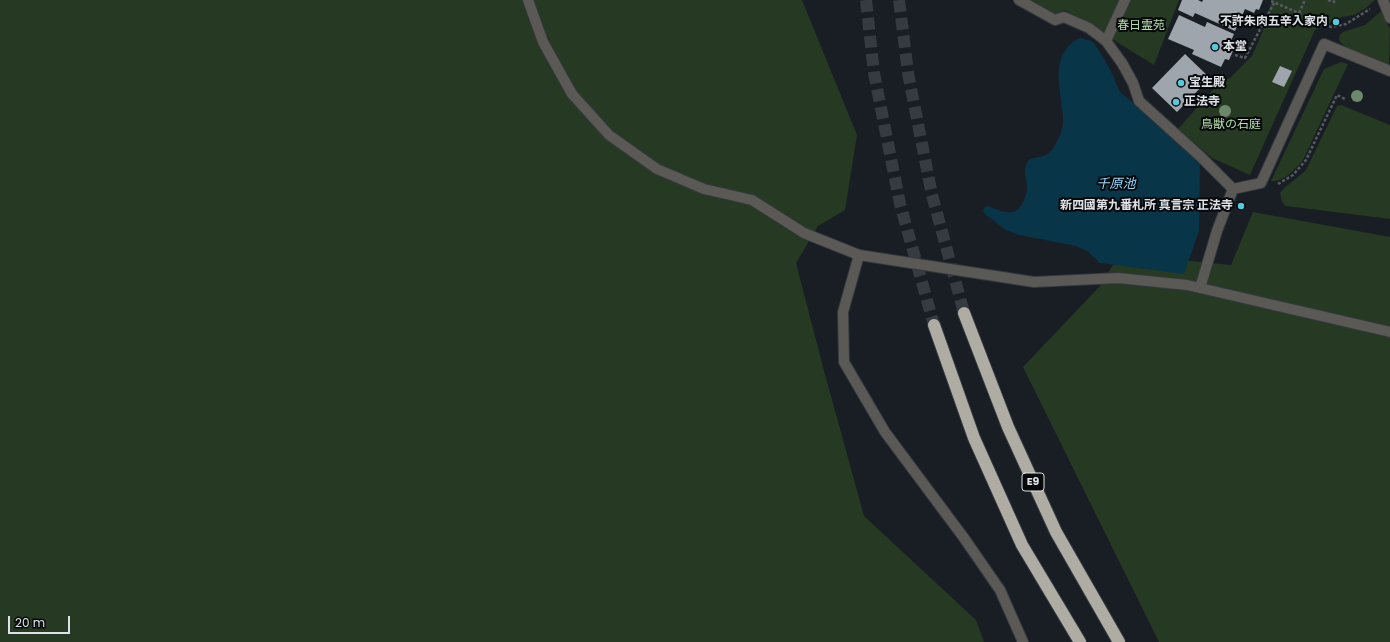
<!DOCTYPE html>
<meta charset="utf-8">
<style>
body{margin:0}
#map{position:relative;width:1390px;height:642px;overflow:hidden;background:#181e24;font-family:Poppins,sans-serif}
canvas{display:block}
.scale{position:absolute;left:8px;top:616px;width:62px;height:18px;box-sizing:border-box;border:2px solid #dee1e6;border-top:0;padding-left:5px;font-size:12px;line-height:14px;white-space:nowrap;color:#dee1e6;-webkit-text-stroke:3px #06080a;paint-order:stroke}
</style>
<div id="map">
<canvas width="1390" height="642"></canvas>
<div class="scale">20 m</div>
</div>
<script>
const ctx = document.querySelector('canvas').getContext('2d');
ctx.lineJoin = 'round';
function fill(path, color) { ctx.fillStyle = color; ctx.fill(path, 'evenodd'); }
function trace(path, color, width, dash) { ctx.strokeStyle = color; ctx.lineWidth = width; ctx.lineCap = dash ? 'butt' : 'round'; ctx.setLineDash(dash || []); ctx.stroke(path); }
function write(font, color, halo, rows, align = 'center') {
  ctx.font = font + ' Poppins,"Noto Sans JP",sans-serif'; ctx.lineWidth = 4; ctx.setLineDash([]); ctx.textBaseline = 'middle'; ctx.strokeStyle = halo; ctx.fillStyle = color; for (const [text, x, y, turn = 0] of rows) {
    ctx.save(); ctx.translate(x, y); ctx.rotate((+turn || 0) * Math.PI / 180); ctx.textAlign = isNaN(turn) ? turn : align; if (halo) ctx.strokeText(text, 0, 0); ctx.fillText(text, 0, 0); ctx.restore();
  }
}
fill(new Path2D(`
 M 0,0 L 802,0 L 857,135 L 845,210 L 818,226 L 796,263 L 823,367 L 864,516 L 976,620 L 984,642 L 0,642 Z
 M 1031,0 L 1179,0 L 1154,65 L 1065,10 L 1056,14 Z
 M 1272,0 L 1375,0 L 1366,8 L 1354,15 L 1342,17 L 1315,30 L 1250,175 L 1212,158 L 1178,129 L 1224,77 L 1229,79 L 1252,56 L 1262,33 Z
 M 1380,12 L 1382,12 L 1390,29 L 1389,67 L 1354,53 L 1340,42 L 1339,36 L 1343,32 L 1365,25 Z
 M 1341,62 L 1348,64 L 1303,160 C 1295,169 1285,182 1271,181 L 1324,69 Z
 M 1341,105 L 1390,125 L 1390,219 L 1286,206 L 1282,202 L 1280,193 C 1287,184 1298,178 1306,170 L 1337,106 Z
 M 1253,212 L 1390,237 L 1390,642 L 1159,642 L 1023,367 L 1099,287 L 1120,254 L 1231,265 Z`), '#263922');
fill(new Path2D(`
 M 1081,38 L 1092,41 L 1098,49 L 1110,69 L 1120,92 L 1131,101 L 1200,164 L 1199,231 L 1184,274 L 1100,263 L 1087,251 L 1076,246 L 1019,235 L 1006,230 L 985,214 L 983,211 L 985,207 L 988,206 C 1003,212 1016,219 1024,200 C 1025,196 1027,193 1027,189 C 1027,180 1023,173 1026,165 C 1029,155 1042,159 1049,153 C 1055,148 1060,136 1062,129 C 1064,123 1063,114 1062,108 C 1060,90 1055,70 1063,54 C 1068,46 1072,41 1081,38 Z`), '#083548');
fill(new Path2D(`
 M 1182,0 L 1198,0 L 1202,2 L 1203,0 L 1263,0 L 1259,10 L 1256,9 L 1254,13 L 1245,9 L 1235,31 L 1195,13 L 1193,17 L 1178,10 Z
 M 1312,14 L 1322,18 L 1318,27 L 1308,22 Z
 M 1179,15 L 1205,27 L 1207,22 L 1234,34 L 1231,41 L 1236,44 L 1229,60 L 1225,59 L 1221,67 L 1192,54 L 1194,50 L 1168,39 Z
 M 1185,54 L 1210,78 L 1177,112 L 1152,88 Z
 M 1280,66 L 1292,71 L 1284,87 L 1272,82 Z`), '#9ea5ad');
trace(new Path2D(`
 M 866,0 L 874,73 L 900,204 L 934,325
 M 899,0 L 908,73 L 932,195 L 964,313`), '#363b41', 12, [12, 6]);
const minor = new Path2D(`
 M 528,0 L 543,42 L 572,94 L 609,135 L 657,169 L 704,189 L 752,200 L 804,233 L 859,255 L 1034,282 L 1118,278 L 1187,285 L 1390,332
 M 1019,0 L 1055,20 L 1064,17 L 1089,28 L 1106,41 L 1122,63 L 1133,83 L 1139,101 L 1201,157 L 1233,189
 M 1383,0 L 1390,18
 M 1106,41 L 1125,0
 M 859,255 L 843,312 L 844,362 L 885,432 L 964,538 L 1000,590 L 1023,642
 M 1200,288 L 1217,231 L 1233,189 L 1261,183 L 1324,44 L 1390,71`);
const highway = new Path2D(`
 M 964,313 L 1008,427 L 1056,532 L 1119,642
 M 934,325 L 974,438 L 1022,545 L 1080,642`);
trace(minor, '#34393f', 12);
trace(highway, '#34393f', 14);
trace(new Path2D(`
 M 1328,0 L 1334,2 L 1334,0
 M 1271,1 L 1310,18
 M 1299,13 L 1305,0
 M 1320,22 L 1331,27 L 1346,24 L 1370,9
 M 1235,55 L 1245,58 L 1274,3
 M 1278,184 L 1293,175 L 1306,160 L 1337,95 L 1345,99`), '#555a60', 2.5, [3, 2]);
trace(minor, '#5a5955', 10);
trace(highway, '#afada3', 12);
ctx.fillStyle = '#6c886d';
for (const [x, y] of [
 [1357,96],
 [1225,111]
]) { ctx.beginPath(); ctx.arc(x, y, 6, 0, 2 * Math.PI); ctx.fill(); }
for (const [x, y, r, color] of [
 [1336,22,4,"#53cbdc"],
 [1215,47,4,"#53cbdc"],
 [1181,83,4,"#53cbdc"],
 [1176,102,4,"#53cbdc"],
 [1241,206,4,"#53cbdc"]
]) { const dot = new Path2D(); dot.arc(x, y, r, 0, 2 * Math.PI); ctx.fillStyle = color; ctx.fill(dot); trace(dot, '#06080a', 1.5); }
for (const [x, y, w] of [
 [1033,482,22]
]) { const box = new Path2D(); box.roundRect(x - w / 2, y - 9, w, 18, 3); ctx.fillStyle = '#06080a'; ctx.fill(box); trace(box, '#dee1e6', 1); }
write('bold 11px', '#dee1e6', null, [
 ["E9",1033,482]
]);
write('bold 12px', '#dee1e6', '#06080a', [
 ["不許朱肉五辛入家内",1328,22,"right"],
 ["本堂",1223,47],
 ["宝生殿",1189,83],
 ["正法寺",1184,102],
 ["新四國第九番札所 真言宗 正法寺",1233,206,"right"]
], 'left');
write('12px', '#b1dea9', '#06080a', [
 ["春日霊苑",1141,26],
 ["鳥獣の石庭",1231,125]
]);
write('italic 13px', '#90d8fb', '#06080a', [
 ["千原池",1116,185]
]);
</script>
